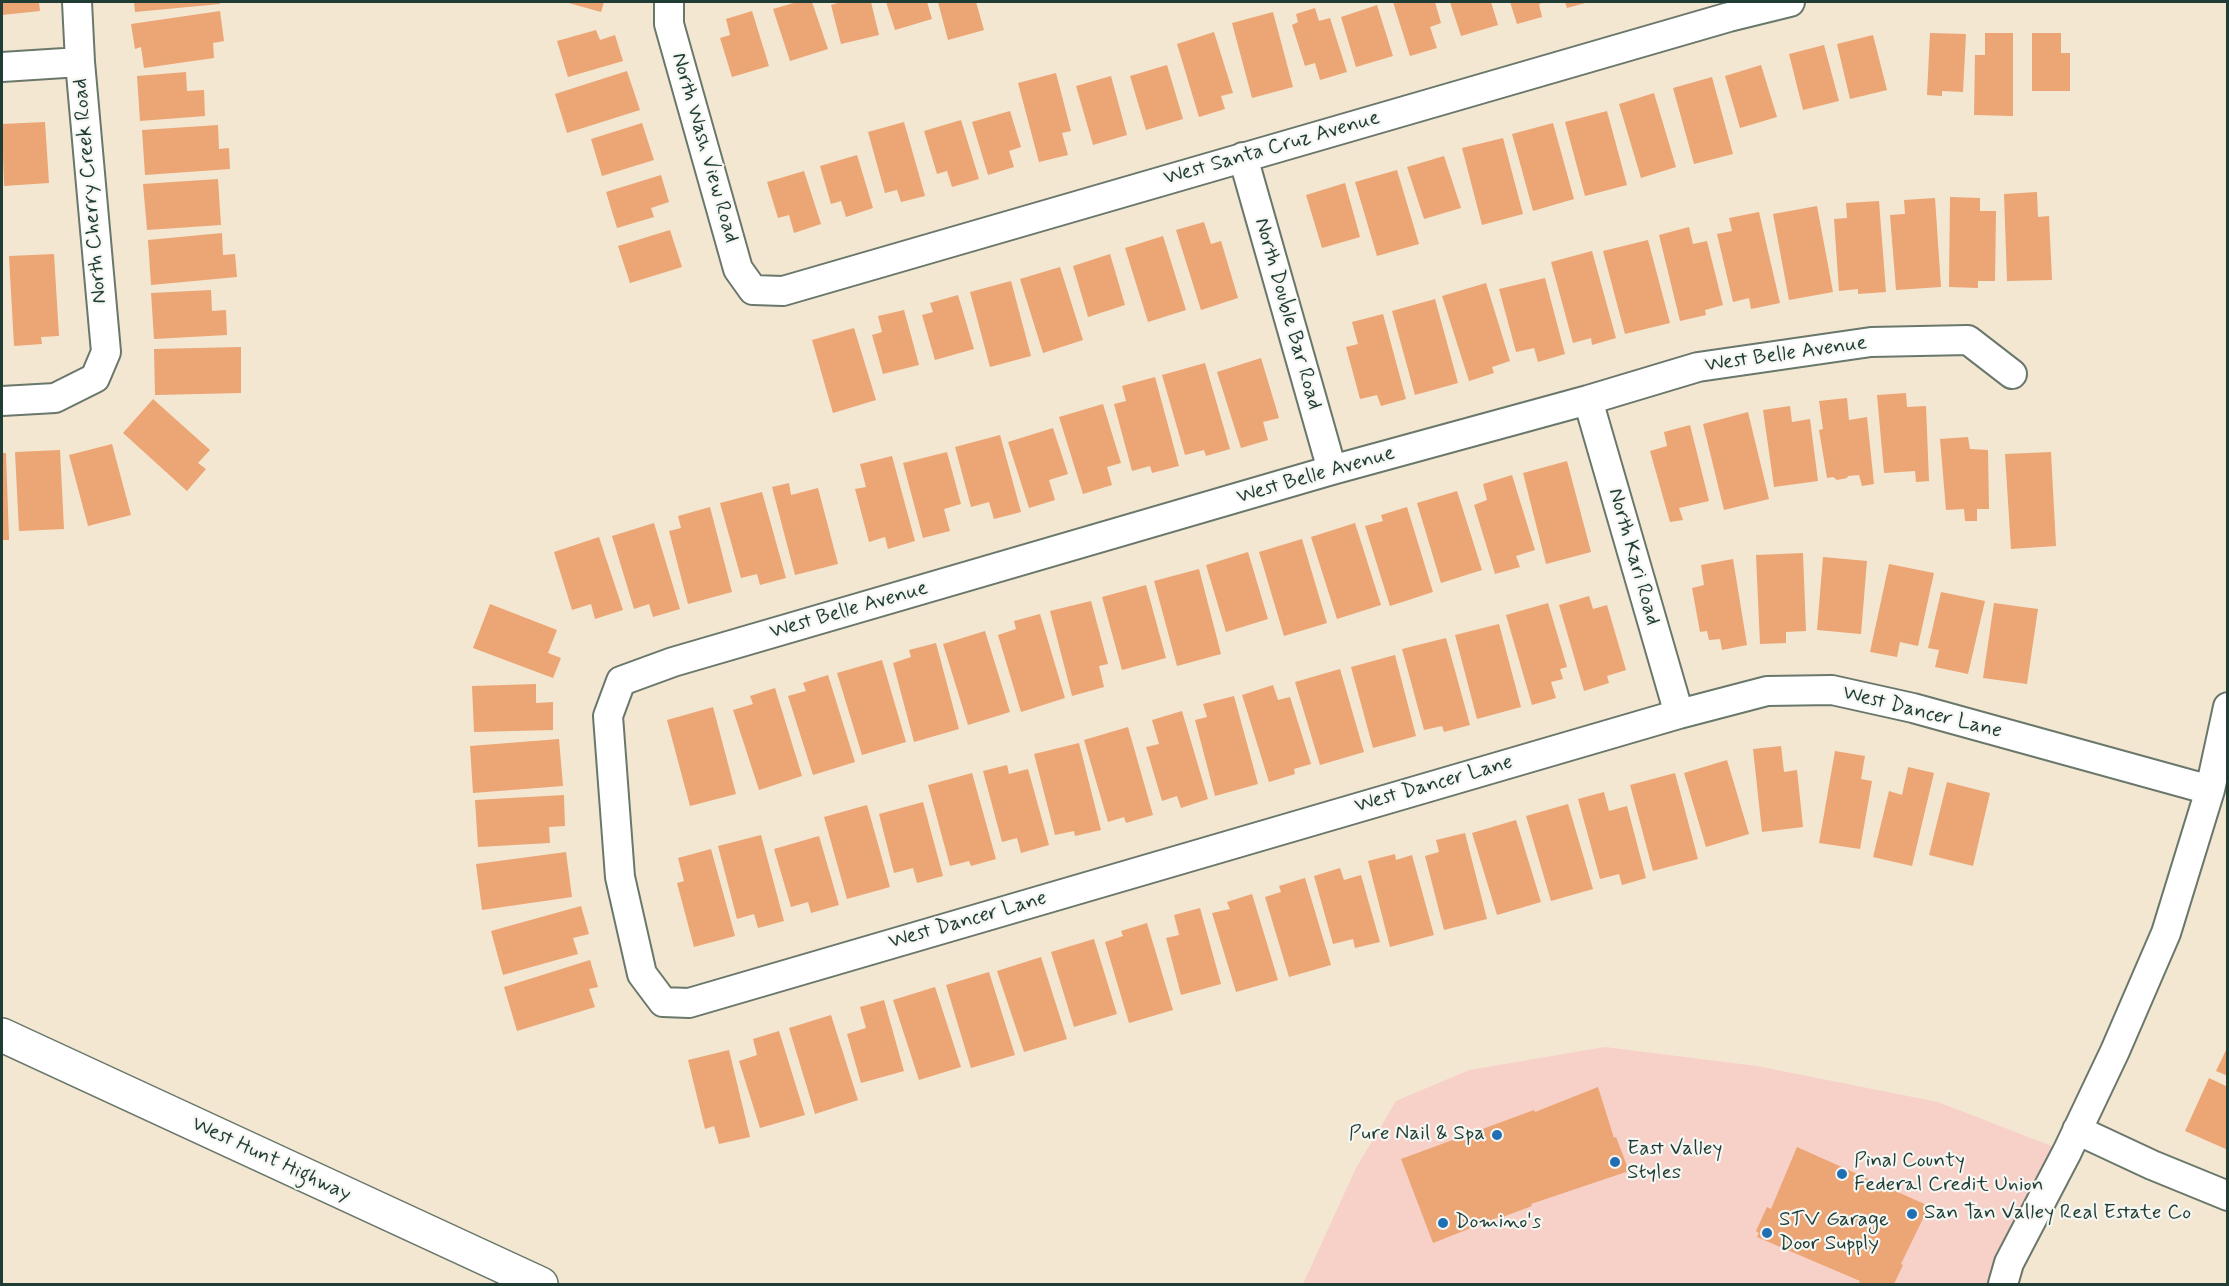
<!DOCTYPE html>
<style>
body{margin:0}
#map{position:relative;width:2229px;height:1286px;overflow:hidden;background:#f3e7d2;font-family:Mynerve,sans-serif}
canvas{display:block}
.frame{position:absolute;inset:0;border:3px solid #1f3d34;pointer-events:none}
</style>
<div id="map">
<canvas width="2229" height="1286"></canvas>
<div class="frame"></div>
</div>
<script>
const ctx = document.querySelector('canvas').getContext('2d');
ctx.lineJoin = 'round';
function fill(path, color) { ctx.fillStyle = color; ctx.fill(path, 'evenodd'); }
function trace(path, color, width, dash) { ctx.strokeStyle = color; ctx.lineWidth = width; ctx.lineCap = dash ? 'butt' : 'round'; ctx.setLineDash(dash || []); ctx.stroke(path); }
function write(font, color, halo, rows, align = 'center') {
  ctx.font = font + ' Mynerve,sans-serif'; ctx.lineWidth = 4.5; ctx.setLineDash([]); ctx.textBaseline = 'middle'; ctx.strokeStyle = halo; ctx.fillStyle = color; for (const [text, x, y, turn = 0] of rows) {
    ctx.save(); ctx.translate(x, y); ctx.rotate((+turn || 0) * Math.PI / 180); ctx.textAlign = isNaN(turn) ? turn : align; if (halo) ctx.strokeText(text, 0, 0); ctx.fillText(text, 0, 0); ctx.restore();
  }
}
fill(new Path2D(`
 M 1605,1047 L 1757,1066 L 1938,1102 L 2067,1152 L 1996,1284 L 1303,1284 L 1356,1168 L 1396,1101 L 1469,1070 Z`), '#f7d1c8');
fill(new Path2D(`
 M 2,2 L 39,2 L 40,11 L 2,15 Z
 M 134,2 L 220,2 L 220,4 L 135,12 Z
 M 565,2 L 604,2 L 601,12 Z
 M 797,2 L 812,2 L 828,49 L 790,61 L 773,9 Z
 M 841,2 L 871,2 L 879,35 L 841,44 L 831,5 Z
 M 886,2 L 927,2 L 932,19 L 895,30 Z
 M 938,2 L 976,2 L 984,30 L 948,40 Z
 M 1393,2 L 1435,2 L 1441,23 L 1430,27 L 1437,48 L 1410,56 Z
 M 1450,2 L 1491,2 L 1498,25 L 1461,36 Z
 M 1510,2 L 1546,2 L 1539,4 L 1542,17 L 1517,24 Z
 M 1565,2 L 1589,2 L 1567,8 Z
 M 1377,5 L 1393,56 L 1356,67 L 1341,17 Z
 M 1315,8 L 1319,21 L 1330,18 L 1347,72 L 1320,80 L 1315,63 L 1305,66 L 1292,25 L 1298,22 L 1296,14 Z
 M 220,11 L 224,41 L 213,43 L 214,58 L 144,68 L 141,47 L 135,49 L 131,24 Z
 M 752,11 L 769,66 L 732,77 L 720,38 L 730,35 L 726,19 Z
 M 1273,12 L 1293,87 L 1252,98 L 1232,23 Z
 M 596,30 L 600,40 L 615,35 L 623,61 L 568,77 L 557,41 Z
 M 1214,32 L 1233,93 L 1221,96 L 1225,109 L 1199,117 L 1177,44 Z
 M 1930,33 L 1966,34 L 1963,92 L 1942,91 L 1942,96 L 1927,95 Z
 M 1985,33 L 2013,33 L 2013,116 L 1974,115 L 1975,55 L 1985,55 Z
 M 2032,33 L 2061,33 L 2061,53 L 2070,53 L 2070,91 L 2032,91 Z
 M 1873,35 L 1887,90 L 1850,99 L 1837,44 Z
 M 1824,45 L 1839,101 L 1803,110 L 1789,54 Z
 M 1167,65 L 1183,119 L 1146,130 L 1130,76 Z
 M 1761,65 L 1777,117 L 1740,128 L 1725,76 Z
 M 627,71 L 640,110 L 567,133 L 555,94 Z
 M 186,72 L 187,91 L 204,90 L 205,116 L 140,121 L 137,76 Z
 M 1056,73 L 1071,131 L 1062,133 L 1068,155 L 1039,162 L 1018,83 Z
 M 1111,76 L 1127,135 L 1093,145 L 1076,86 Z
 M 1712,77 L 1733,154 L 1694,164 L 1673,88 Z
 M 1654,93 L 1676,167 L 1641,178 L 1619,104 Z
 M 1010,111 L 1021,147 L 1009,151 L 1014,167 L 988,175 L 972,122 Z
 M 1607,111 L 1627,185 L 1585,196 L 1565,122 Z
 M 961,120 L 979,179 L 952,187 L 947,171 L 937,174 L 924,131 Z
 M 45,122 L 49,183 L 4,186 L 2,124 Z
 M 904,122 L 925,196 L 901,202 L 897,190 L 885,193 L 868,132 Z
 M 642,123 L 654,160 L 602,176 L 591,139 Z
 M 1553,123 L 1574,199 L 1533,211 L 1512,134 Z
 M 218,125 L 219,149 L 229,148 L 230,169 L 145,175 L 142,130 Z
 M 1503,138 L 1523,214 L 1482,225 L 1462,148 Z
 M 857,155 L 873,208 L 846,217 L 841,201 L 831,204 L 820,166 Z
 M 1444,156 L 1461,208 L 1424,219 L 1407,167 Z
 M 1397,170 L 1419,244 L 1377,256 L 1355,182 Z
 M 804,171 L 821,224 L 794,233 L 789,215 L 778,218 L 767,182 Z
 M 661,175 L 669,202 L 651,208 L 654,217 L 617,228 L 606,192 Z
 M 218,179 L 221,225 L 147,230 L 143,184 Z
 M 1345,183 L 1360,237 L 1322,248 L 1306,195 Z
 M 2037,192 L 2038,217 L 2049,216 L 2052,280 L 2007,281 L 2004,194 Z
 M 1950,197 L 1980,198 L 1980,211 L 1996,211 L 1995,281 L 1978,281 L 1978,288 L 1949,287 Z
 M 1935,198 L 1941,287 L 1896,290 L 1890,215 L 1905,214 L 1904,200 Z
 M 1879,201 L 1886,292 L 1858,294 L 1858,289 L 1839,291 L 1834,219 L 1847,218 L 1846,203 Z
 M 1817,206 L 1833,292 L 1789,300 L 1773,214 Z
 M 1759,212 L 1780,303 L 1751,309 L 1749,298 L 1733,302 L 1717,234 L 1732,231 L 1729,218 Z
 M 1204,222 L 1211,244 L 1221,241 L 1238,298 L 1201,310 L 1176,230 Z
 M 1689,227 L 1693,244 L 1707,241 L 1723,305 L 1705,310 L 1706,315 L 1680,321 L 1659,235 Z
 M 670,230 L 682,267 L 630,283 L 618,246 Z
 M 222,233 L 223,255 L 235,254 L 237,277 L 151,285 L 148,240 Z
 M 1163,236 L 1186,310 L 1148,322 L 1125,248 Z
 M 1648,240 L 1670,323 L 1625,334 L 1603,251 Z
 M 1592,251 L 1616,338 L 1592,345 L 1591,338 L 1573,343 L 1551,262 Z
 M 54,254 L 59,336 L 41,337 L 42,344 L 14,346 L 9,256 Z
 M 1110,254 L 1125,305 L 1088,317 L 1073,266 Z
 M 1060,267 L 1083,340 L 1043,353 L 1020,279 Z
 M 1545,278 L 1565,354 L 1538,362 L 1534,348 L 1516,352 L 1499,289 Z
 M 1011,281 L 1031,356 L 990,367 L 970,292 Z
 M 1486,283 L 1510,361 L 1492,367 L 1494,373 L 1469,381 L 1442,296 Z
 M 211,290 L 212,311 L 226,310 L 227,335 L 154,339 L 151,293 Z
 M 958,295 L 974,349 L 935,360 L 922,315 L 933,312 L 930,303 Z
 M 1435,299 L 1458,383 L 1415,395 L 1392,311 Z
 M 904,310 L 919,365 L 883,374 L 872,335 L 882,332 L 878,316 Z
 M 1383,314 L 1406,399 L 1381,406 L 1377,395 L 1360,399 L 1346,347 L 1358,344 L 1352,322 Z
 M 854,328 L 876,400 L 833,413 L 812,340 Z
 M 241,347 L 241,393 L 155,395 L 154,349 Z
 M 1261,358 L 1279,418 L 1263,422 L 1268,440 L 1241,448 L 1217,372 Z
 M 1205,363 L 1230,449 L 1206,456 L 1204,450 L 1185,455 L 1162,375 Z
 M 1155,377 L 1179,466 L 1152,473 L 1150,466 L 1132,471 L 1114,404 L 1126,401 L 1122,386 Z
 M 1906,393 L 1907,407 L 1926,406 L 1929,481 L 1916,482 L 1915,471 L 1884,473 L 1877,395 Z
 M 1847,398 L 1849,420 L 1867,417 L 1874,484 L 1862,486 L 1859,475 L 1848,476 L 1847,478 L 1837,480 L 1833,477 L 1827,478 L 1819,430 L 1823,429 L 1819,401 Z
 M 153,399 L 210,450 L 198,463 L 206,469 L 187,491 L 123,433 Z
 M 1103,404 L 1121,463 L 1107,467 L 1112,485 L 1083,494 L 1059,417 Z
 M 1790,406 L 1792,422 L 1810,419 L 1818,481 L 1774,487 L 1763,410 Z
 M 1748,412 L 1769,499 L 1724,510 L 1703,424 Z
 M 1690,425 L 1709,501 L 1679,508 L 1683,520 L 1670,522 L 1650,451 L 1667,446 L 1664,432 Z
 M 1053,428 L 1068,474 L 1049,480 L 1055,500 L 1029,508 L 1008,442 Z
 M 1000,435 L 1021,512 L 994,519 L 989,502 L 971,507 L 955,447 Z
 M 1968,437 L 1970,449 L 1988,450 L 1989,509 L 1977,509 L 1977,521 L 1965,521 L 1964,509 L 1946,510 L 1940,439 Z
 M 112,444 L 131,515 L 88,526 L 69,455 Z
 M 60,450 L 64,529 L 19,531 L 15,452 Z
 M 947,452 L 961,504 L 944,509 L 950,531 L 923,538 L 903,463 Z
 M 2051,452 L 2056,546 L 2011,549 L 2005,454 Z
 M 2,453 L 6,453 L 9,540 L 2,540 Z
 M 892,456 L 915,541 L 888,549 L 885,537 L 869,542 L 855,489 L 866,487 L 860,464 Z
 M 1567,461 L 1591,552 L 1546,564 L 1523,473 Z
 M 1512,475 L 1535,550 L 1516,556 L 1520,567 L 1495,574 L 1474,505 L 1487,500 L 1483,484 Z
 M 789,483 L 791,495 L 818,488 L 838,564 L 795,575 L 772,487 Z
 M 1457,491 L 1482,570 L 1441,583 L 1417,503 Z
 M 762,492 L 786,578 L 760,585 L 757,574 L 741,578 L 720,503 Z
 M 710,507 L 732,592 L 688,604 L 669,531 L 681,528 L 678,516 Z
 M 1407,507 L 1433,592 L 1390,606 L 1365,526 L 1383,521 L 1381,515 Z
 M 654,523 L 680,609 L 653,617 L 649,604 L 634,609 L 612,536 Z
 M 1355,523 L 1381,605 L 1337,619 L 1311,537 Z
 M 599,537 L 623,610 L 595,619 L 591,604 L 572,610 L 554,552 Z
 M 1302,539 L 1327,623 L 1284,636 L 1259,552 Z
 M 1248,552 L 1268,619 L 1226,632 L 1206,565 Z
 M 1803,553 L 1806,631 L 1786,632 L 1786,643 L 1760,644 L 1756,555 Z
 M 1823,557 L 1867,561 L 1861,634 L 1817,630 Z
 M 1733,559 L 1747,645 L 1722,650 L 1720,639 L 1709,640 L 1707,631 L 1700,632 L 1692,588 L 1704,585 L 1701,565 Z
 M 1889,564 L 1934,573 L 1918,646 L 1900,642 L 1897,657 L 1870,652 Z
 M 1199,569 L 1221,654 L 1177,666 L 1154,581 Z
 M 1146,585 L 1166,658 L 1122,670 L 1102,597 Z
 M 1941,592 L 1985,601 L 1968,674 L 1935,667 L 1939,650 L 1928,648 Z
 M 1589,596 L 1593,609 L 1607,605 L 1626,670 L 1607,676 L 1609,683 L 1584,691 L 1559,605 Z
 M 1091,601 L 1108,664 L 1099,666 L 1104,687 L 1072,696 L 1050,611 Z
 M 1548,603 L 1567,667 L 1560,669 L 1563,679 L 1551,682 L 1556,698 L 1532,705 L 1506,615 Z
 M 1994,603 L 2038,609 L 2027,684 L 1983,678 Z
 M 490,604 L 557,630 L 548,653 L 561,658 L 553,678 L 473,648 Z
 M 1040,614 L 1065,698 L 1021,712 L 998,635 L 1016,629 L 1014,621 Z
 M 1499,624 L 1521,707 L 1477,719 L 1455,635 Z
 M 985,631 L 1010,712 L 968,725 L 943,644 Z
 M 1446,638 L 1470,725 L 1444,732 L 1442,726 L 1424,730 L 1402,649 Z
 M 936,643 L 959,729 L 914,742 L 893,663 L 911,657 L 909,650 Z
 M 1395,655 L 1416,736 L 1373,748 L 1351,667 Z
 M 882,660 L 906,742 L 862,755 L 837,673 Z
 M 1340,669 L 1364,752 L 1320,765 L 1295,682 Z
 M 828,675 L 855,762 L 813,775 L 788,696 L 806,691 L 803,683 Z
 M 536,684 L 536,703 L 553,702 L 553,730 L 474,732 L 472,686 Z
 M 1273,685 L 1278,700 L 1290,697 L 1311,764 L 1294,769 L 1295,774 L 1269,782 L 1242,695 Z
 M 775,688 L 802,776 L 759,790 L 733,710 L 753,704 L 750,696 Z
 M 1234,696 L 1258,784 L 1215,796 L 1195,720 L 1207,717 L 1203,704 Z
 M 713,707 L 736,794 L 690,806 L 667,720 Z
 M 1182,711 L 1208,799 L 1181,808 L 1177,796 L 1162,801 L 1146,747 L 1159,744 L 1152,720 Z
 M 1128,727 L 1153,815 L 1126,823 L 1124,817 L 1108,822 L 1084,740 Z
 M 559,739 L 563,786 L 473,793 L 470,746 Z
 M 1079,743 L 1101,830 L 1075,836 L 1074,831 L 1055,835 L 1034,754 Z
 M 1781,746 L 1784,772 L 1797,770 L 1803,827 L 1762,832 L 1753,749 Z
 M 1835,751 L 1865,756 L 1861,779 L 1872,781 L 1860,849 L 1819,843 Z
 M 1727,760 L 1749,834 L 1706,847 L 1684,773 Z
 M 1007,765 L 1009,774 L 1028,769 L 1049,845 L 1021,853 L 1017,838 L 1002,842 L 983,771 Z
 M 1908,767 L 1934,773 L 1912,866 L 1873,857 L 1889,791 L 1902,795 Z
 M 972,773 L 996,859 L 971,866 L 969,861 L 950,866 L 928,785 Z
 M 1675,773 L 1698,859 L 1653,871 L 1630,785 Z
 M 1947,782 L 1990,793 L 1973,866 L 1929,855 Z
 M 1604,792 L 1609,811 L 1627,806 L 1646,878 L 1622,885 L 1619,874 L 1600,879 L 1578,799 Z
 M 564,795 L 565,826 L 549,827 L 550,843 L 478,847 L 475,800 Z
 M 923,802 L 943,876 L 917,883 L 913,868 L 894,873 L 879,814 Z
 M 1568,804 L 1593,889 L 1551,901 L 1526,816 Z
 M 867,805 L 890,887 L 847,899 L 824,817 Z
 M 1516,820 L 1541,902 L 1497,915 L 1472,833 Z
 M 1465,833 L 1487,919 L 1444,930 L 1425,856 L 1439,852 L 1436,840 Z
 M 761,835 L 784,921 L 758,928 L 754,914 L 737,919 L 718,846 Z
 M 819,836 L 839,905 L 811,913 L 808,902 L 791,907 L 774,849 Z
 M 711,849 L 735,936 L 694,947 L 677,883 L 684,881 L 678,858 Z
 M 566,852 L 572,897 L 482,910 L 476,864 Z
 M 1395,854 L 1396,860 L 1412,855 L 1434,935 L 1390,947 L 1368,861 Z
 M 1340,868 L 1344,880 L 1361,875 L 1380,942 L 1355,948 L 1353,939 L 1333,944 L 1314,876 Z
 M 1305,878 L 1331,965 L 1289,977 L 1265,897 L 1281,892 L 1279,886 Z
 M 1252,894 L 1278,980 L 1236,992 L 1212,913 L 1230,909 L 1227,902 Z
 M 581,906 L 589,934 L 573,938 L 578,954 L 503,975 L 491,931 Z
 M 1200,908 L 1221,984 L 1181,995 L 1166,938 L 1179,935 L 1174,915 Z
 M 1147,923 L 1173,1010 L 1129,1023 L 1105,942 L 1123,936 L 1121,931 Z
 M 1094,939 L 1117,1014 L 1074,1027 L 1051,952 Z
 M 1041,957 L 1067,1039 L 1024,1052 L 997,971 Z
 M 590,960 L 598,987 L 589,989 L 595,1007 L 517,1031 L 504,987 Z
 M 989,972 L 1015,1055 L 971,1068 L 946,985 Z
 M 935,987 L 961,1067 L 919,1080 L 893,1000 Z
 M 884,1000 L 904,1071 L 861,1083 L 847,1034 L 866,1028 L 860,1007 Z
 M 831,1015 L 858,1100 L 815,1114 L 789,1028 Z
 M 779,1031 L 805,1115 L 760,1128 L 739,1061 L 757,1055 L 753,1039 Z
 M 2228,1046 L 2228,1076 L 2216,1071 Z
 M 729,1050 L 750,1137 L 719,1144 L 714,1126 L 705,1129 L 688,1060 Z
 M 2209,1078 L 2228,1087 L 2228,1150 L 2185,1131 Z
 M 1598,1087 L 1614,1138 L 1616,1137 L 1629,1171 L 1531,1204 L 1532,1206 L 1500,1218 L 1499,1217 L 1433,1243 L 1401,1159 L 1534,1110 L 1535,1112 Z
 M 1797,1147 L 1929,1206 L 1901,1264 L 1903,1265 L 1894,1284 L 1862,1284 L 1859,1283 L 1860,1281 L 1757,1237 L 1759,1233 L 1756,1231 L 1767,1207 L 1771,1209 Z`), '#eca574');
const minor = new Path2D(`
 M 669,2 L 669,24 L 738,269 L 753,290 L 783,291 L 1729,17 L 1790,2
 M 2,67 L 80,62
 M 1243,157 L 1332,470
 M 2012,374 L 1968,340 L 1871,342 L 1698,367 L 1588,400 L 1332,470 L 673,662 L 621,681 L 608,716 L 620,877 L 642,974 L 663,1002 L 689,1003 L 1679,714 L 1767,691 L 1832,690 L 1913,708 L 2210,790
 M 1588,400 L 1679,714
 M 2,401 L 55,398 L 95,378 L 106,352 L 80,62 L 77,2
 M 2077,1130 L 2152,1165 L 2228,1196
 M 2003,1284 L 2009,1263 L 2067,1152 L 2115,1051 L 2166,933 L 2210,790 L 2228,707`);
const major = new Path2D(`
 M 2,1035 L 541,1284`);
trace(minor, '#69786b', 32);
trace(major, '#69786b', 36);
trace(minor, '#fff', 28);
trace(major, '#fff', 33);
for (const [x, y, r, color] of [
 [1497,1135,6,"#1f6fb2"],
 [1615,1162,6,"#1f6fb2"],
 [1842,1174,6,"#1f6fb2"],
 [1912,1214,6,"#1f6fb2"],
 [1443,1223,6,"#1f6fb2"],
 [1767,1233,6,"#1f6fb2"]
]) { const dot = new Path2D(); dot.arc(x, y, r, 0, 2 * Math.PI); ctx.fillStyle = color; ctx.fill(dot); trace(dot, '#f6f6f2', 2); }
write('21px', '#1f3d34', '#f6f6f2', [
 ["North Wash View Road",704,148,74],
 ["West Santa Cruz Avenue",1272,149,-16],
 ["North Cherry Creek Road",91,191,-95],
 ["North Double Bar Road",1287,314,74],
 ["West Belle Avenue",1786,355,-8],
 ["West Belle Avenue",1316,476,-16],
 ["North Kari Road",1633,557,74],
 ["West Belle Avenue",849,611,-16],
 ["West Dancer Lane",1922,713,14],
 ["West Dancer Lane",1434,785,-16],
 ["West Dancer Lane",968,921,-16],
 ["West Hunt Highway",271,1160,25]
]);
write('21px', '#1f3d34', '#f6f6f2', [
 ["Pure Nail & Spa",1485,1135,"right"],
 ["East Valley",1627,1150],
 ["Styles",1627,1174],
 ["Pinal County",1854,1162],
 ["Federal Credit Union",1854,1186],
 ["San Tan Valley Real Estate Co",1924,1214],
 ["STV Garage",1779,1221],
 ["Door Supply",1779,1245],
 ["Domino's",1455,1223]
], 'left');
</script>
